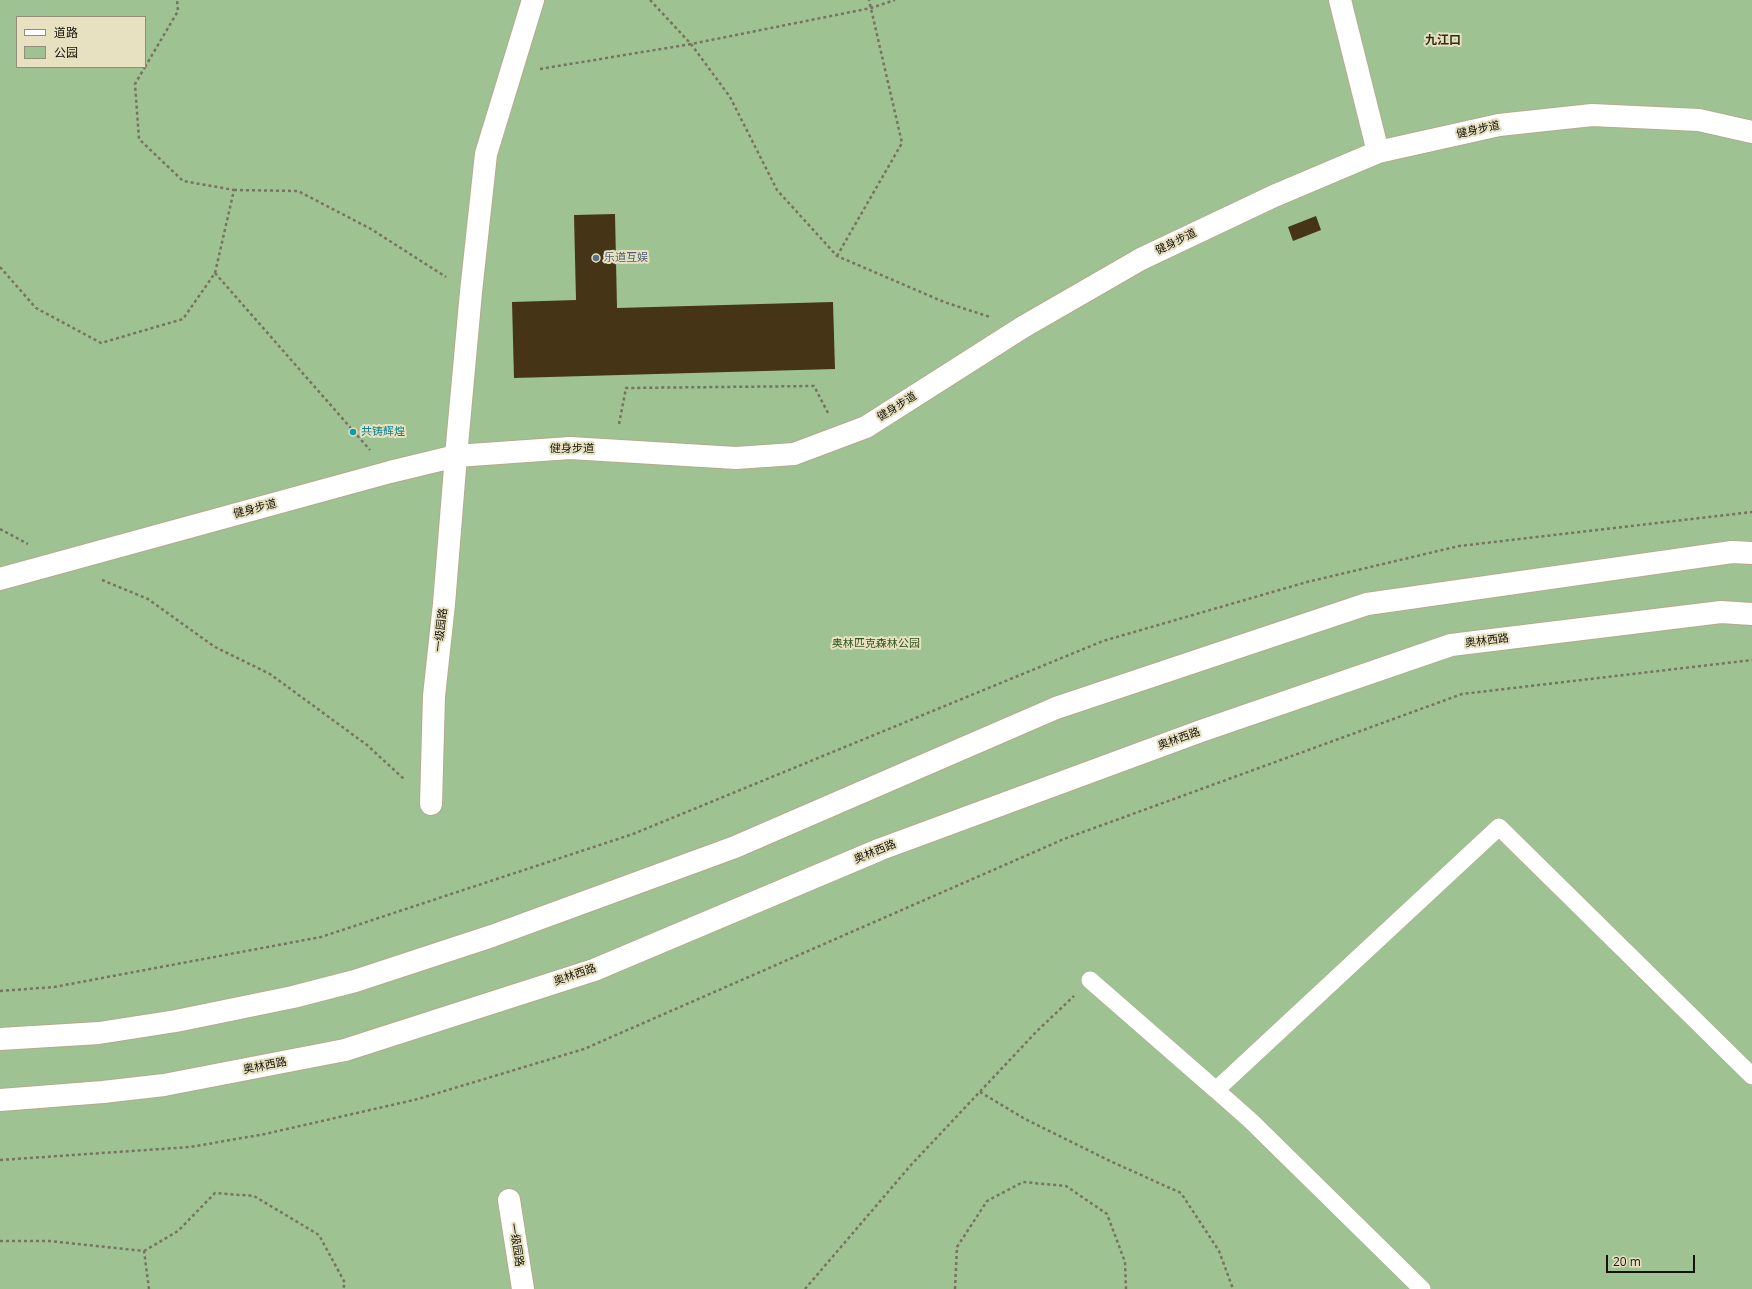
<!DOCTYPE html>
<meta charset="utf-8">
<style>
body{margin:0}
#map{position:relative;width:1752px;height:1289px;overflow:hidden;background:#e7e0c1;font-family:"Open Sans","Noto Sans SC",sans-serif}
canvas{display:block}
.legend{position:absolute;left:16px;top:16px;width:130px;height:52px;box-sizing:border-box;background:#e7e0c1;border:1px solid #938e77;margin:0;padding:5px 7px;list-style:none;font-size:12px;color:#151308}
.legend li{display:flex;align-items:center;gap:8px;height:20px}
.legend b{width:20px;border:1px solid #938e77}
.scale{position:absolute;left:1606px;top:1255px;width:89px;height:18px;box-sizing:border-box;border:2px solid #151308;border-top:0;padding-left:5px;font-size:12px;line-height:14px;white-space:nowrap;color:#151308;-webkit-text-stroke:3px #e7e0c1;paint-order:stroke}
</style>
<div id="map">
<canvas width="1752" height="1289"></canvas>
<ul class="legend">
<li><b style="height:5px;background:#fff"></b>道路</li>
<li><b style="height:11px;background:#9fc292"></b>公园</li>
</ul>
<div class="scale">20 m</div>
</div>
<script>
const ctx = document.querySelector('canvas').getContext('2d');
ctx.lineJoin = 'round';
function fill(path, color) { ctx.fillStyle = color; ctx.fill(path, 'evenodd'); }
function trace(path, color, width, dash) { ctx.strokeStyle = color; ctx.lineWidth = width; ctx.lineCap = dash ? 'butt' : 'round'; ctx.setLineDash(dash || []); ctx.stroke(path); }
function write(font, color, halo, rows, align = 'center') {
  ctx.font = font + ' "Open Sans","Noto Sans SC",sans-serif'; ctx.lineWidth = 4; ctx.setLineDash([]); ctx.textBaseline = 'middle'; ctx.strokeStyle = halo; ctx.fillStyle = color; for (const [text, x, y, turn = 0] of rows) {
    ctx.save(); ctx.translate(x, y); ctx.rotate((+turn || 0) * Math.PI / 180); ctx.textAlign = isNaN(turn) ? turn : align; if (halo) ctx.strokeText(text, 0, 0); ctx.fillText(text, 0, 0); ctx.restore();
  }
}
fill(new Path2D(`
 M 0,0 L 1752,0 L 1752,1289 L 0,1289 ZM 17,17 L 145,17 L 145,67 L 17,67 Z`), '#9fc292');
fill(new Path2D(`
 M 615,214 L 617,308 L 833,302 L 835,369 L 514,378 L 512,302 L 576,300 L 574,215 Z
 M 1316,216 L 1321,230 L 1293,241 L 1288,227 Z`), '#463416');
const service = new Path2D(`
 M 1090,980 L 1216,1090 L 1499,827 L 1752,1076
 M 1216,1090 L 1251,1121 L 1422,1289`);
const pedestrian = new Path2D(`
 M 1340,0 L 1378,152
 M 0,579 L 390,472 L 456,456 L 570,448 L 736,458 L 794,454 L 866,427 L 1023,327 L 1141,259 L 1274,196 L 1378,152 L 1499,125 L 1592,115 L 1699,120 L 1752,132
 M 431,804 L 434,696 L 444,604 L 456,456 L 471,292 L 486,154 L 533,0
 M 509,1200 L 523,1289`);
const secondary = new Path2D(`
 M 0,1039 L 99,1033 L 176,1021 L 293,997 L 355,981 L 492,936 L 735,847 L 1056,708 L 1367,604 L 1732,552 L 1752,553
 M 0,1100 L 103,1092 L 164,1085 L 345,1050 L 594,970 L 881,849 L 1201,731 L 1451,645 L 1721,612 L 1752,614`);
trace(service, '#b2ab8d', 18);
trace(pedestrian, '#b2ab8d', 24);
trace(secondary, '#b2ab8d', 24);
trace(new Path2D(`
 M 650,0 L 691,44 L 730,97 L 777,190 L 837,256 L 944,302 L 990,317
 M 145,67 L 178,11 L 177,0
 M 540,69 L 691,44 L 871,8 L 895,0
 M 234,190 L 298,191 L 371,229 L 446,277
 M 837,256 L 902,143 L 869,0
 M 0,267 L 36,308 L 101,343 L 183,319 L 215,273 L 234,190 L 183,181 L 139,139 L 135,84 L 145,67
 M 215,273 L 370,450
 M 619,424 L 626,388 L 814,386 L 828,413
 M 0,529 L 28,544
 M 102,580 L 148,599 L 215,647 L 270,674 L 367,745 L 405,780
 M 0,991 L 54,987 L 321,937 L 633,834 L 1103,641 L 1307,582 L 1459,546 L 1752,512
 M 980,1092 L 1025,1119 L 1110,1161 L 1181,1193 L 1219,1251 L 1233,1289
 M 0,1160 L 190,1147 L 265,1134 L 418,1099 L 584,1049 L 1064,839 L 1462,694 L 1752,660
 M 0,1241 L 49,1241 L 144,1251 L 149,1289
 M 144,1251 L 178,1231 L 215,1193 L 254,1196 L 319,1235 L 345,1283 L 343,1289
 M 805,1289 L 911,1165 L 1037,1031 L 1074,996
 M 955,1289 L 957,1247 L 987,1201 L 1023,1182 L 1066,1186 L 1107,1214 L 1125,1262 L 1126,1289`), '#77735f', 2.5, [3, 3]);
trace(service, '#fff', 17);
trace(pedestrian, '#fff', 22);
trace(secondary, '#fff', 22);
for (const [x, y, r, color] of [
 [596,258,4,"#5c6f8a"],
 [353,432,4,"#0f9aa8"]
]) { const dot = new Path2D(); dot.arc(x, y, r, 0, 2 * Math.PI); ctx.fillStyle = color; ctx.fill(dot); trace(dot, '#e7e0c1', 1.5); }
write('11px', '#151308', '#e7e0c1', [
 ["健身步道",1478,130,-12],
 ["健身步道",1176,242,-26],
 ["健身步道",897,407,-32],
 ["健身步道",572,449],
 ["健身步道",255,509,-15],
 ["一级园路",441,630,-83],
 ["奥林西路",1487,641,-7],
 ["奥林西路",1179,739,-20],
 ["奥林西路",875,852,-22],
 ["奥林西路",575,975,-19],
 ["奥林西路",265,1066,-11],
 ["一级园路",516,1245,81]
]);
write('11px', '#4e5e75', '#e7e0c1', [
 ["乐道互娱",604,258]
], 'left');
write('11px', '#0d838f', '#e7e0c1', [
 ["共铸辉煌",361,432]
], 'left');
write('11px', '#2e551d', '#e7e0c1', [
 ["奥林匹克森林公园",876,644]
]);
write('bold 12px', '#312c11', '#e7e0c1', [
 ["九江口",1443,41]
]);
</script>
